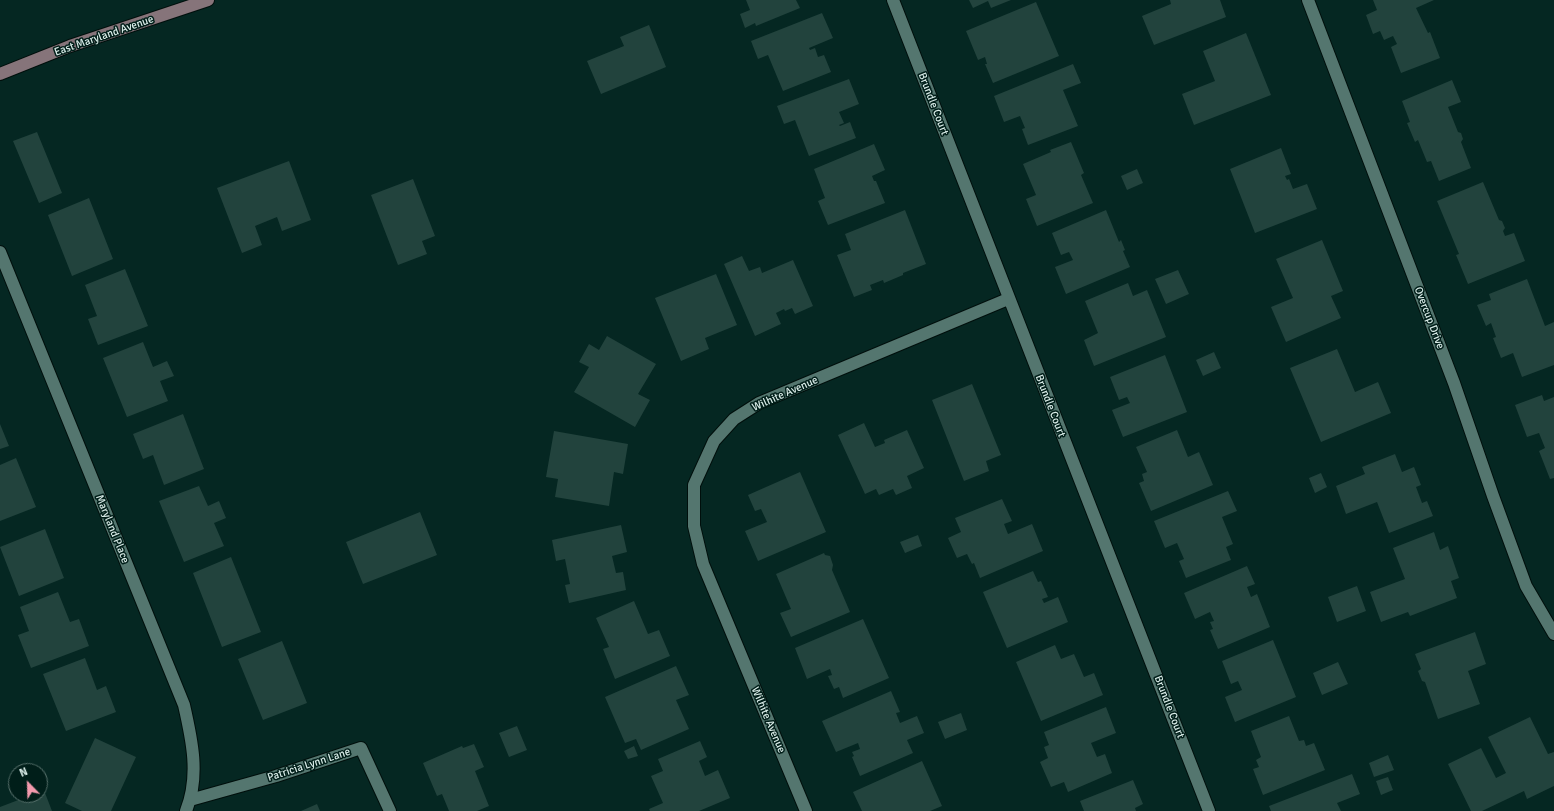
<!DOCTYPE html>
<style>
body{margin:0}
#map{position:relative;width:1554px;height:811px;overflow:hidden;background:#052722;font-family:Signika,sans-serif}
canvas{display:block}
.north{position:absolute;left:8px;top:763px;width:40px;height:40px;box-sizing:border-box;background:#001e19;border:1px solid #57716c;border-radius:50%;rotate:337deg;font-size:11px;font-weight:700;line-height:16px;text-align:center;color:#daede9}
.north::after{content:'';display:block;margin:auto;width:14px;height:18px;background:#f29aad;clip-path:polygon(50% 0,100% 100%,50% 72%,0 100%)}
</style>
<div id="map">
<canvas width="1554" height="811"></canvas>
<div class="north">N</div>
</div>
<script>
const ctx = document.querySelector('canvas').getContext('2d');
ctx.lineJoin = 'round';
function fill(path, color) { ctx.fillStyle = color; ctx.fill(path, 'evenodd'); }
function trace(path, color, width, dash) { ctx.strokeStyle = color; ctx.lineWidth = width; ctx.lineCap = dash ? 'butt' : 'round'; ctx.setLineDash(dash || []); ctx.stroke(path); }
function write(font, color, halo, rows, align = 'center') {
  ctx.font = font + ' Signika,sans-serif'; ctx.lineWidth = 3; ctx.setLineDash([]); ctx.textBaseline = 'middle'; ctx.strokeStyle = halo; ctx.fillStyle = color; for (const [text, x, y, turn = 0] of rows) {
    ctx.save(); ctx.translate(x, y); ctx.rotate((+turn || 0) * Math.PI / 180); ctx.textAlign = isNaN(turn) ? turn : align; if (halo) ctx.strokeText(text, 0, 0); ctx.fillText(text, 0, 0); ctx.restore();
  }
}
fill(new Path2D(`
 M 746,0 L 796,0 L 800,8 L 756,26 L 755,23 L 745,28 L 740,14 L 750,10 Z
 M 969,0 L 1011,0 L 991,8 L 988,1 L 973,8 Z
 M 1170,0 L 1220,0 L 1226,17 L 1154,45 L 1142,16 L 1171,4 Z
 M 1373,0 L 1434,0 L 1416,8 L 1428,33 L 1430,32 L 1440,58 L 1401,73 L 1391,47 L 1397,44 L 1393,36 L 1384,40 L 1380,31 L 1373,34 L 1366,15 L 1377,10 Z
 M 1036,2 L 1059,56 L 993,83 L 985,64 L 987,64 L 985,57 L 978,60 L 966,31 Z
 M 822,13 L 833,38 L 809,48 L 810,50 L 815,48 L 818,57 L 824,55 L 831,72 L 783,91 L 768,55 L 758,59 L 751,41 Z
 M 649,25 L 666,67 L 601,94 L 587,61 L 624,46 L 620,37 Z
 M 1246,33 L 1271,95 L 1194,125 L 1182,94 L 1215,81 L 1203,51 Z
 M 1073,64 L 1081,83 L 1063,90 L 1078,126 L 1028,145 L 1022,129 L 1025,128 L 1020,116 L 1004,122 L 994,96 Z
 M 849,79 L 859,104 L 839,112 L 844,123 L 839,125 L 840,126 L 850,122 L 856,138 L 809,156 L 795,120 L 784,124 L 777,106 Z
 M 1452,80 L 1461,102 L 1448,107 L 1458,132 L 1461,133 L 1463,139 L 1461,142 L 1471,168 L 1439,181 L 1431,161 L 1427,162 L 1418,140 L 1415,142 L 1407,123 L 1410,122 L 1402,101 Z
 M 37,132 L 62,193 L 39,203 L 13,141 Z
 M 1071,142 L 1084,173 L 1081,175 L 1093,203 L 1037,226 L 1026,199 L 1036,195 L 1023,164 L 1051,152 L 1050,150 Z
 M 874,144 L 885,170 L 872,176 L 874,181 L 876,181 L 885,203 L 828,225 L 818,201 L 825,198 L 814,169 Z
 M 1281,148 L 1291,174 L 1285,176 L 1287,180 L 1289,179 L 1293,189 L 1307,184 L 1317,209 L 1255,233 L 1230,169 Z
 M 289,161 L 311,220 L 282,231 L 277,217 L 255,226 L 262,245 L 242,253 L 217,188 Z
 M 1137,169 L 1143,183 L 1127,190 L 1121,176 Z
 M 413,179 L 435,236 L 422,241 L 427,254 L 398,265 L 371,195 Z
 M 1483,182 L 1499,220 L 1502,221 L 1505,228 L 1503,231 L 1505,236 L 1514,233 L 1525,261 L 1468,284 L 1456,255 L 1459,254 L 1437,201 Z
 M 89,198 L 113,259 L 72,276 L 48,215 Z
 M 905,210 L 926,264 L 903,273 L 903,275 L 884,283 L 883,280 L 870,285 L 872,290 L 854,297 L 837,255 L 851,250 L 845,234 Z
 M 1106,210 L 1119,242 L 1121,240 L 1125,250 L 1123,251 L 1130,267 L 1066,294 L 1055,267 L 1073,260 L 1069,252 L 1061,255 L 1052,233 Z
 M 1322,240 L 1343,291 L 1331,296 L 1341,318 L 1286,342 L 1271,307 L 1293,298 L 1276,259 Z
 M 742,256 L 749,271 L 760,267 L 762,273 L 793,260 L 813,306 L 795,314 L 792,308 L 785,311 L 784,309 L 776,313 L 781,324 L 755,336 L 724,264 Z
 M 125,269 L 148,326 L 98,345 L 88,319 L 97,316 L 85,285 Z
 M 1178,270 L 1189,294 L 1166,304 L 1155,279 Z
 M 716,274 L 737,325 L 705,338 L 709,349 L 681,361 L 655,298 Z
 M 1527,279 L 1545,326 L 1554,322 L 1554,365 L 1522,377 L 1513,353 L 1501,358 L 1493,338 L 1496,337 L 1491,323 L 1486,326 L 1477,305 L 1491,300 L 1489,294 Z
 M 1128,283 L 1133,296 L 1147,290 L 1166,337 L 1094,366 L 1084,340 L 1098,333 L 1085,301 Z
 M 607,336 L 656,364 L 638,394 L 650,400 L 635,427 L 574,392 L 589,367 L 579,362 L 589,344 L 599,350 Z
 M 143,342 L 153,367 L 167,361 L 174,376 L 160,381 L 168,401 L 127,417 L 103,358 Z
 M 1337,349 L 1355,392 L 1378,382 L 1391,413 L 1321,442 L 1290,368 Z
 M 1214,352 L 1221,368 L 1203,376 L 1196,360 Z
 M 1165,355 L 1187,412 L 1123,437 L 1112,410 L 1130,403 L 1127,397 L 1119,400 L 1110,377 Z
 M 972,384 L 1001,455 L 986,461 L 989,471 L 964,481 L 932,400 Z
 M 1542,395 L 1544,401 L 1554,397 L 1554,478 L 1550,479 L 1539,451 L 1545,448 L 1539,433 L 1527,437 L 1515,405 Z
 M 183,414 L 204,469 L 164,485 L 153,455 L 143,459 L 133,434 Z
 M 864,423 L 875,447 L 885,443 L 884,440 L 907,430 L 924,468 L 907,476 L 912,488 L 896,495 L 893,489 L 879,495 L 876,489 L 865,494 L 838,435 Z
 M 0,424 L 9,446 L 0,449 Z
 M 1177,430 L 1188,457 L 1199,452 L 1213,485 L 1151,511 L 1139,483 L 1144,481 L 1142,474 L 1147,472 L 1136,447 Z
 M 554,431 L 628,444 L 623,474 L 614,472 L 609,506 L 555,497 L 558,479 L 546,477 Z
 M 1395,454 L 1402,472 L 1414,467 L 1421,485 L 1416,487 L 1422,503 L 1427,501 L 1433,516 L 1389,533 L 1377,502 L 1346,514 L 1336,486 L 1365,474 L 1362,467 Z
 M 16,458 L 36,507 L 0,521 L 0,465 Z
 M 800,472 L 826,532 L 758,561 L 745,531 L 767,522 L 761,509 L 755,511 L 748,495 Z
 M 1321,473 L 1327,487 L 1315,493 L 1309,478 Z
 M 199,486 L 208,506 L 219,501 L 226,518 L 214,523 L 224,546 L 184,562 L 159,501 Z
 M 1228,491 L 1237,511 L 1222,517 L 1233,544 L 1226,547 L 1231,560 L 1186,578 L 1179,561 L 1184,559 L 1177,543 L 1165,548 L 1154,521 Z
 M 1002,499 L 1012,521 L 1004,524 L 1008,534 L 1032,524 L 1043,551 L 980,578 L 974,563 L 972,564 L 967,554 L 957,558 L 948,538 L 961,532 L 955,518 Z
 M 420,512 L 437,555 L 363,584 L 346,542 Z
 M 621,525 L 627,552 L 612,556 L 616,573 L 623,572 L 626,590 L 569,603 L 565,585 L 570,584 L 565,559 L 556,561 L 552,540 Z
 M 45,529 L 64,578 L 19,596 L 0,547 Z
 M 1434,532 L 1440,550 L 1448,546 L 1459,578 L 1451,581 L 1457,598 L 1410,616 L 1408,612 L 1381,622 L 1370,592 L 1405,579 L 1393,548 Z
 M 918,535 L 922,546 L 905,553 L 900,542 Z
 M 824,553 L 825,555 L 830,556 L 833,565 L 832,570 L 850,612 L 791,637 L 780,613 L 791,609 L 776,574 Z
 M 231,557 L 261,632 L 222,647 L 193,573 Z
 M 1247,566 L 1255,584 L 1247,587 L 1251,597 L 1257,594 L 1270,627 L 1218,649 L 1210,630 L 1213,629 L 1210,622 L 1214,621 L 1210,612 L 1195,619 L 1184,593 Z
 M 1033,571 L 1038,582 L 1041,581 L 1048,597 L 1042,599 L 1044,603 L 1058,597 L 1068,622 L 1007,648 L 983,592 Z
 M 1357,586 L 1366,611 L 1337,622 L 1328,597 Z
 M 58,592 L 70,622 L 79,619 L 89,646 L 31,668 L 18,635 L 29,631 L 20,607 Z
 M 634,601 L 648,634 L 659,630 L 670,656 L 615,679 L 603,649 L 609,647 L 596,618 Z
 M 863,619 L 889,678 L 843,698 L 839,687 L 834,689 L 828,676 L 832,675 L 830,669 L 807,679 L 795,648 Z
 M 1475,632 L 1486,664 L 1468,671 L 1480,704 L 1438,719 L 1425,682 L 1422,681 L 1418,671 L 1421,669 L 1415,654 Z
 M 1273,640 L 1296,697 L 1235,722 L 1225,697 L 1242,690 L 1238,681 L 1231,684 L 1222,661 Z
 M 282,641 L 307,703 L 263,720 L 238,659 Z
 M 1055,645 L 1061,659 L 1074,654 L 1084,677 L 1094,673 L 1103,695 L 1041,721 L 1016,662 Z
 M 85,658 L 97,690 L 106,686 L 116,712 L 66,731 L 43,674 Z
 M 1338,662 L 1348,684 L 1322,695 L 1313,673 Z
 M 676,666 L 689,695 L 676,700 L 689,729 L 641,750 L 636,739 L 625,743 L 605,697 Z
 M 891,691 L 900,712 L 896,713 L 900,723 L 917,716 L 924,733 L 907,740 L 913,753 L 860,776 L 852,757 L 854,756 L 852,752 L 860,749 L 858,743 L 836,752 L 822,721 Z
 M 1106,707 L 1116,733 L 1091,743 L 1097,757 L 1105,754 L 1112,773 L 1068,792 L 1064,782 L 1051,787 L 1040,762 L 1048,758 L 1044,747 L 1049,745 L 1044,732 Z
 M 961,713 L 967,730 L 945,739 L 938,722 Z
 M 1289,716 L 1299,741 L 1304,740 L 1306,746 L 1314,743 L 1325,770 L 1263,795 L 1253,769 L 1259,767 L 1256,760 L 1261,757 L 1251,731 Z
 M 1530,717 L 1548,754 L 1554,752 L 1554,786 L 1527,799 L 1524,791 L 1482,811 L 1471,811 L 1448,764 L 1481,748 L 1496,778 L 1506,773 L 1488,737 Z
 M 517,726 L 527,750 L 509,757 L 499,733 Z
 M 95,738 L 136,757 L 111,811 L 82,811 L 65,803 Z
 M 700,741 L 707,757 L 699,761 L 705,776 L 718,770 L 730,798 L 699,811 L 650,811 L 649,809 L 663,803 L 651,776 L 663,771 L 658,759 Z
 M 474,744 L 484,767 L 475,771 L 489,806 L 477,811 L 449,811 L 442,794 L 437,796 L 423,763 L 462,746 L 463,748 Z
 M 634,746 L 638,756 L 628,759 L 624,751 Z
 M 1388,755 L 1394,770 L 1374,777 L 1369,763 Z
 M 922,761 L 942,806 L 930,811 L 862,811 L 853,792 Z
 M 1352,774 L 1360,794 L 1337,803 L 1341,811 L 1271,811 L 1269,806 Z
 M 1388,777 L 1393,790 L 1381,795 L 1376,781 Z
 M 40,780 L 52,811 L 0,811 L 0,807 L 21,799 L 20,795 L 40,795 Z
 M 1133,780 L 1143,804 L 1135,808 L 1136,811 L 1084,811 L 1080,801 Z
 M 317,804 L 320,811 L 301,811 Z`), '#22433d');
const street = new Path2D(`
 M 893,0 L 1209,811
 M 1308,0 L 1454,383 L 1493,496 L 1526,586 L 1554,634
 M 0,252 L 184,705 C 192,740 200,776 186,811
 M 190,800 L 276,776 L 361,748 L 390,811
 M 806,811 L 703,564 L 694,526 L 694,485 L 714,441 L 734,419 L 759,403 L 1008,299`);
const secondary = new Path2D(`
 M 0,74 L 70,46 L 208,0`);
trace(street, '#000f0c', 14);
trace(secondary, '#000f0c', 14);
trace(street, '#54766f', 12);
trace(secondary, '#86747a', 12);
write('11px', '#daede9', '#001e19', [
 ["East Maryland Avenue",104,36,-19],
 ["Brundle Court",933,104,69],
 ["Overcup Drive",1429,318,69],
 ["Wilhite Avenue",785,394,-24],
 ["Brundle Court",1050,406,69],
 ["Maryland Place",112,529,68],
 ["Brundle Court",1169,707,69],
 ["Wilhite Avenue",768,720,67],
 ["Patricia Lynn Lane",309,765,-18]
]);
</script>
